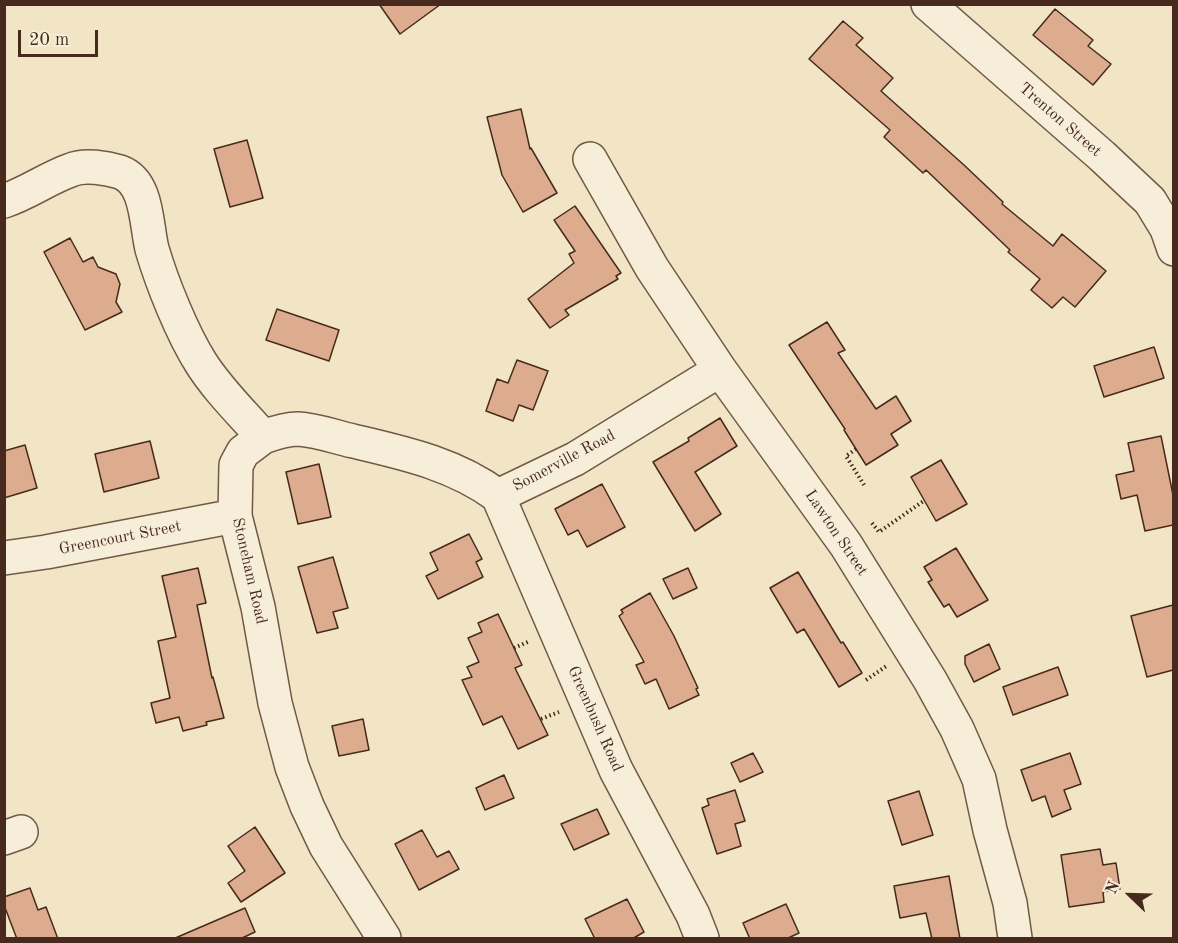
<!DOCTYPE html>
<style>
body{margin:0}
#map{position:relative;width:1178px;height:943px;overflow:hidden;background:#f1e5c5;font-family:"Old Standard TT",serif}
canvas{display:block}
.frame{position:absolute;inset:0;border:6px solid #472a1d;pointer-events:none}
.north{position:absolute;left:1100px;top:865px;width:60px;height:60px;-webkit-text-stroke:4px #f6eed9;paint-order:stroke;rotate:293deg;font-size:16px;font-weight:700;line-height:24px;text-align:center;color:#472a1d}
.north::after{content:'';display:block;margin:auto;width:21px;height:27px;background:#472a1d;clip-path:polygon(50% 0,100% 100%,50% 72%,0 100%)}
.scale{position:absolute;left:18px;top:30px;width:80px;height:27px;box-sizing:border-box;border:3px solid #472a1d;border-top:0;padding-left:8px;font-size:18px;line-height:21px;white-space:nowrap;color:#472a1d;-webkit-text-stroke:4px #f6eed9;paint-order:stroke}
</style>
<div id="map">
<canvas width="1178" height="943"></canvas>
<div class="frame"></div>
<div class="north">N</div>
<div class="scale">20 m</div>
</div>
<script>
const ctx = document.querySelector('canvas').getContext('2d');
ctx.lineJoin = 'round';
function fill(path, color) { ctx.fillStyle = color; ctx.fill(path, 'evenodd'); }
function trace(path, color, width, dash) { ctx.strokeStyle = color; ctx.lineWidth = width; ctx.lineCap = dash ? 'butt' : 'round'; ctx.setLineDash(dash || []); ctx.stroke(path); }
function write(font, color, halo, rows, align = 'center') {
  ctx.font = font + ' "Old Standard TT",serif'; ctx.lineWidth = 4.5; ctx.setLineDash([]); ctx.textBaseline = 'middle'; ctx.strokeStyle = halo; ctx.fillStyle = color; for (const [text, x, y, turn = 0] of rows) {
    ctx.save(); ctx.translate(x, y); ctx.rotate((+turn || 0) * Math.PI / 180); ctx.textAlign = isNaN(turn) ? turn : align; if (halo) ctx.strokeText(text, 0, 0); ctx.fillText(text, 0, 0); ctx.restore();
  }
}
const building = new Path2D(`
 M 379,4 L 441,4 L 400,34 Z
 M 1055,9 L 1093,40 L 1088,46 L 1111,64 L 1093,85 L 1033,35 Z
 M 843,21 L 863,38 L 856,45 L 893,78 L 881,91 L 964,165 L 1003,202 L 1002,204 L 1053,246 L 1062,234 L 1106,271 L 1075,307 L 1063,297 L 1052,308 L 1031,290 L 1040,279 L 1008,252 L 1010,250 L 926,170 L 923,173 L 884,137 L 890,130 L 809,59 Z
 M 521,109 L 530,149 L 531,148 L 557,193 L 523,212 L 502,175 L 487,117 Z
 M 247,140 L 263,198 L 230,207 L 214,149 Z
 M 575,206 L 621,273 L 616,276 L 618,279 L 565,310 L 569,315 L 550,328 L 528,299 L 574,263 L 569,254 L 575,251 L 554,220 Z
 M 70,238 L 83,262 L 93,257 L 98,267 L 116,274 L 120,284 L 116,302 L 122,312 L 85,330 L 44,252 Z
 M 277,309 L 339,330 L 329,361 L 266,340 Z
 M 827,322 L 845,350 L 838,353 L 876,409 L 896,396 L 911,421 L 891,434 L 898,445 L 866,465 L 844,430 L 845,429 L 789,345 Z
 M 1154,347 L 1164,378 L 1104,397 L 1094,366 Z
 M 517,360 L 548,371 L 533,410 L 519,405 L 513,421 L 486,411 L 497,379 L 508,383 Z
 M 720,418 L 737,446 L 695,472 L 721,514 L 695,531 L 653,462 L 689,441 L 688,438 Z
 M 1161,436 L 1173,495 L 1173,525 L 1145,531 L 1137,495 L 1121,499 L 1116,475 L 1134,471 L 1128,443 Z
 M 150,441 L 159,478 L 104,492 L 95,454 Z
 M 25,445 L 37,488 L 4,498 L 4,451 Z
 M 941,460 L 967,504 L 936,521 L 911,477 Z
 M 319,464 L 331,517 L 298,524 L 286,472 Z
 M 602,484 L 625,527 L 587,547 L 578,530 L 568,535 L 555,509 Z
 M 469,534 L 482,559 L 476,562 L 483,577 L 438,599 L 426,576 L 438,570 L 430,553 Z
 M 956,548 L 988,600 L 957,617 L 949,604 L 944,607 L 928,582 L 932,580 L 924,567 Z
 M 333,557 L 348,608 L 333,612 L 338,628 L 317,633 L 298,567 Z
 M 198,568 L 206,603 L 197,605 L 212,678 L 213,677 L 224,718 L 206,722 L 207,725 L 183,731 L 179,717 L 156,723 L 151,703 L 170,698 L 158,641 L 176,637 L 162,576 Z
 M 688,568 L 697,588 L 673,599 L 663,579 Z
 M 798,572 L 841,643 L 843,642 L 862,673 L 839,687 L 804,629 L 797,633 L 770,588 Z
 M 650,593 L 674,636 L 698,688 L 696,689 L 699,695 L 669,709 L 656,679 L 645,684 L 636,665 L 644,662 L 619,616 L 623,613 L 621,610 Z
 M 1173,605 L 1173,670 L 1147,677 L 1131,616 Z
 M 498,614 L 522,665 L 515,668 L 548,735 L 518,749 L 502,716 L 483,725 L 462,680 L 472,677 L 467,667 L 479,662 L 468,638 L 482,632 L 478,623 Z
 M 989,644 L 1000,669 L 974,682 L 965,664 L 965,656 Z
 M 1058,667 L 1068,695 L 1013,715 L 1003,687 Z
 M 363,719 L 369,750 L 339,756 L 332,726 Z
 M 753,753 L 763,772 L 740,782 L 731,763 Z
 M 1070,753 L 1081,784 L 1064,790 L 1071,809 L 1052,817 L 1045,796 L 1032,801 L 1021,770 Z
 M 504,775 L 514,798 L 485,810 L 476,788 Z
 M 735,790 L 745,821 L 735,824 L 741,846 L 717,854 L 702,808 L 709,805 L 707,799 Z
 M 919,791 L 933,835 L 902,845 L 888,801 Z
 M 597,809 L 609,834 L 574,850 L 561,824 Z
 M 255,827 L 285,873 L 241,902 L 228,883 L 245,871 L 228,846 Z
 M 422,830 L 437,857 L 449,851 L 459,869 L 419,890 L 395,844 Z
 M 1100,849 L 1103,865 L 1116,863 L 1120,889 L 1103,892 L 1104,902 L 1069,907 L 1061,855 Z
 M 949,876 L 960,939 L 932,939 L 926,913 L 900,918 L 894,886 Z
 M 30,888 L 38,910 L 46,907 L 58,939 L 17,939 L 4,905 L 4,897 Z
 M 627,899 L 644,932 L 632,939 L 595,939 L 585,919 Z
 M 786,904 L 799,933 L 786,939 L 750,939 L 743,923 Z
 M 245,908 L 255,932 L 240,939 L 173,939 Z`);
fill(building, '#ddac8f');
trace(building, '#472a1d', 1.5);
const minor = new Path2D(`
 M 928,4 L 1102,156 L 1150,201 L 1167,229 L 1174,249
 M 590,159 L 652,268 L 720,370 L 846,545 L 930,680 L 957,729 L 979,779 L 990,830 L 1010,903 L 1015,938
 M 4,201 C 28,193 48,178 71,170 C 84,164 107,168 120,172 C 148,182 146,225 152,249 C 162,283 182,333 201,363 C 218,390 242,413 263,437 L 243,452 L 236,465 L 235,516 L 258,607 L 275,703 L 292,767 L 307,806 L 326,846 L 384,938
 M 263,437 C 274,433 286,429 298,429 C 317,430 335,437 353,441 C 404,453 455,464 498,496 L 575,459 L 720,370
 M 498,496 L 616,770 L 693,915 L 702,938
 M 4,558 L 46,552 L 235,516
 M 4,838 L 21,832`);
trace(minor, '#725947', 36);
trace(new Path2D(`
 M 856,449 L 846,456 L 864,485
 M 872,523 L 879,532 L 925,500
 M 514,648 L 530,641
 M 866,680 L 888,665
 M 541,719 L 559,712`), '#472a1d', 4, [1.5, 3]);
trace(minor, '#f6eed9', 33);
write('16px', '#472a1d', '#f6eed9', [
 ["Trenton Street",1060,120,41],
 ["Somerville Road",564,461,-28],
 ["Lawton Street",836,533,56],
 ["Greencourt Street",120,538,-11],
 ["Stoneham Road",249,571,77],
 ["Greenbush Road",595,719,66]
]);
</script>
